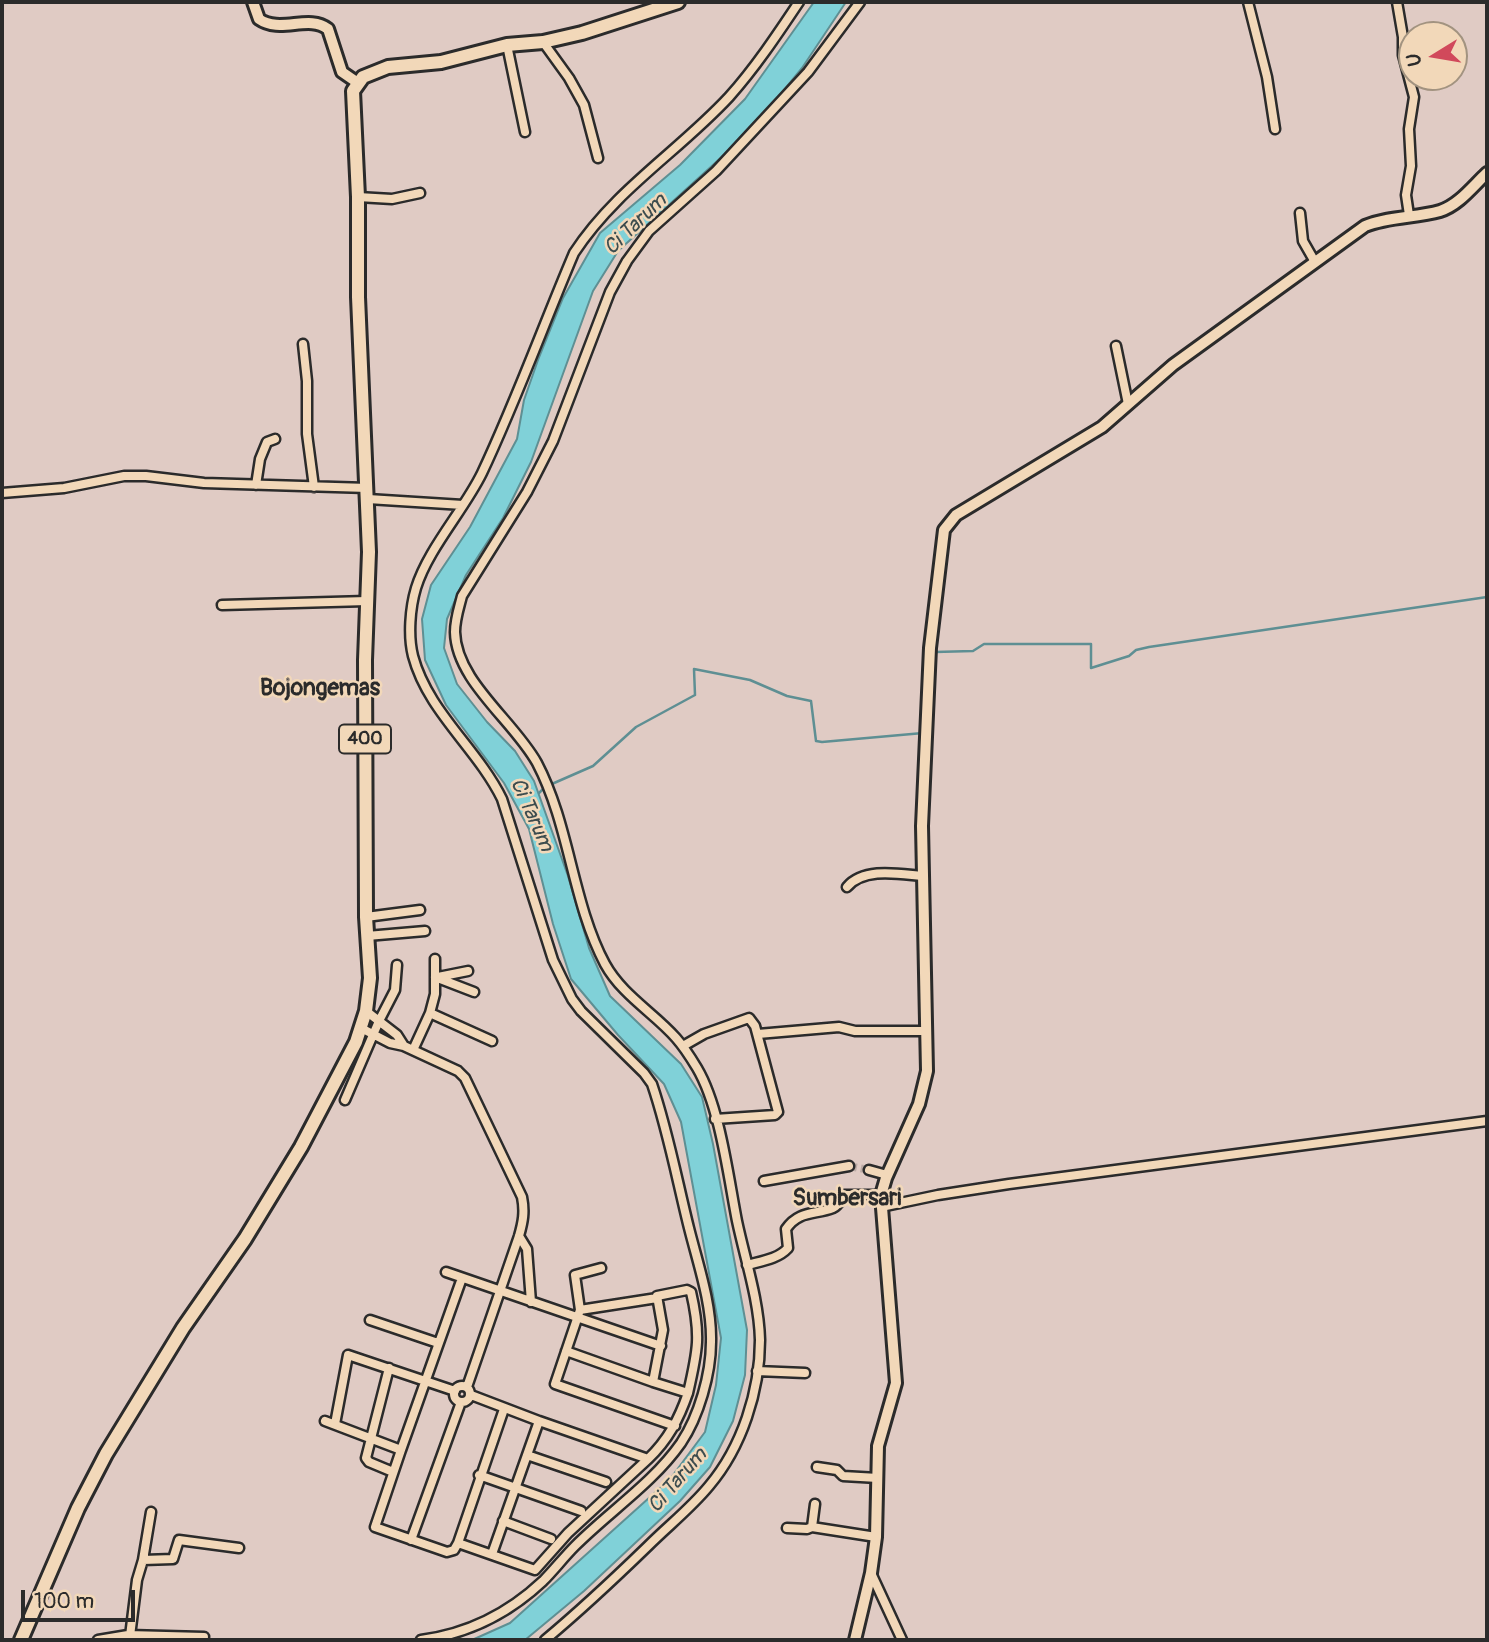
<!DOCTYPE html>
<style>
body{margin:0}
#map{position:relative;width:1489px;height:1642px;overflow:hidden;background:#e0cbc4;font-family:Pangolin,sans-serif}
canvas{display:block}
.frame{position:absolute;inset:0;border:4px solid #2b2b2b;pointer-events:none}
.north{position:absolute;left:1398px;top:21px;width:70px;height:70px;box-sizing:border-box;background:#f2d8b9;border:2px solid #a29380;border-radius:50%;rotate:259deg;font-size:19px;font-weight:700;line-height:28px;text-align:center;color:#2b2b2b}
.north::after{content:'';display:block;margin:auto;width:24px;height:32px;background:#d1495b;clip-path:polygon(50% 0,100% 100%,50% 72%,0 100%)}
.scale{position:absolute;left:21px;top:1590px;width:114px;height:32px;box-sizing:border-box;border:4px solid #2b2b2b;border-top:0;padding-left:9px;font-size:21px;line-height:24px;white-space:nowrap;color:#2b2b2b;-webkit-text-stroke:5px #f2d8b9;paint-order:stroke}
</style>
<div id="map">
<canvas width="1489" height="1642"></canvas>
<div class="frame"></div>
<div class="north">U</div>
<div class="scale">100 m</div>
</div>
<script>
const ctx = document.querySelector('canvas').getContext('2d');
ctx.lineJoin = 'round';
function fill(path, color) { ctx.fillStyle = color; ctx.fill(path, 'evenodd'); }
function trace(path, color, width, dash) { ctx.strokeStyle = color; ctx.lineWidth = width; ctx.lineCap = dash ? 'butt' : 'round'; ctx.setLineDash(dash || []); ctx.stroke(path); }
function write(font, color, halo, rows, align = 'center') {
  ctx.font = font + ' Pangolin,sans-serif'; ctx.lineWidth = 5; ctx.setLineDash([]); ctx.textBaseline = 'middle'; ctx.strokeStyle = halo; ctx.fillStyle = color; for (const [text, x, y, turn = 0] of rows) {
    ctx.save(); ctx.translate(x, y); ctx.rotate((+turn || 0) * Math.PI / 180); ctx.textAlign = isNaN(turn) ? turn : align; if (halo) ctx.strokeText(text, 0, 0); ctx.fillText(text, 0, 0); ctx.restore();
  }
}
const water = new Path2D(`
 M 814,2 L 846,2 L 802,68 L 766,112 L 725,154 L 618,251 L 593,291 L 531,462 L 503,518 L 466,575 L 447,619 L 444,648 L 457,684 L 487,722 L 515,751 L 534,781 L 568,876 L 589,948 L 610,996 L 681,1064 L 702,1097 L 713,1144 L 747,1330 L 745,1375 L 733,1421 L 710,1467 L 680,1501 L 584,1591 L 525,1640 L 472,1640 L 510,1623 L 670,1479 L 705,1432 L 716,1385 L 721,1338 L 681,1122 L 664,1084 L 618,1035 L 571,979 L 553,924 L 529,829 L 504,783 L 446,705 L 425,660 L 422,619 L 431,585 L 470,527 L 517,439 L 524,400 L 538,360 L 563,298 L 600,233 L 680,165 L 745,99 Z`);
fill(water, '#80d1d8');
trace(water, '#5e8f93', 2);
trace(new Path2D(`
 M 930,733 L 932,733 L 935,652 L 973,651 L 984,644 L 1091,644 L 1091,668 L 1129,656 L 1136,650 L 1149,647 L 1487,597
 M 539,793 L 545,787 L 593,766 L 636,727 L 695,695 L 694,669 L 750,680 L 787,696 L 811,701 L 816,741 L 822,742 L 923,733`), '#5e8f93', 2.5);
trace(new Path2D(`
 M 849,1166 L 869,1170`), '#bcaba5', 8, [8, 4]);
const street = new Path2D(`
 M 1248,2 L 1267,77 L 1275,129
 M 1397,2 L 1403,37 L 1403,55 L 1414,97 L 1409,129 L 1411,166 L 1406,195 L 1409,215
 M 543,42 L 569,78 L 584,105 L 598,158
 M 507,45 L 525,132
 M 358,197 L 392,199 L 420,193
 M 1300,213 L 1303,241 L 1315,262
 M 303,344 L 307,381 L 307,434 L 314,487
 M 1116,346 L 1128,404
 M 256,485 L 260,459 L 267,442 L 275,439
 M 2,493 L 64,488 L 124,476 L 146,476 L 204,483 L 368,488
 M 368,499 L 463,505
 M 222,605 L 367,601
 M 847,887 C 864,867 899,874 921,876
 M 366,917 L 420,910
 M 367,936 L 425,931
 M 435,977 L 474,992
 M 438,977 L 468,971
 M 430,1013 L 492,1041
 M 361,1028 L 390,1043 L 404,1046 L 397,1035 L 366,1011
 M 758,1034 L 839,1027 L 855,1031 L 925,1031
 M 404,1046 L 458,1071 L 465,1078 L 522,1197 C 525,1212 523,1222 519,1236 L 467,1387
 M 683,1046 L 704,1034 L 749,1018 L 755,1026 L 778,1112 L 775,1115 L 715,1119
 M 413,1050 L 430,1013 L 435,994 L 435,959
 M 345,1100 L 379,1021 L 395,990 L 397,965
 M 869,1170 L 887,1175
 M 764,1181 L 849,1166
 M 881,1207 L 938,1195 L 1009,1184 L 1487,1121
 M 519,1236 L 527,1249 L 531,1302
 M 747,1265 C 762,1261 778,1259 788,1248 L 786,1229 C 799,1210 815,1215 833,1208 C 839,1205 840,1200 844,1195 L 881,1195
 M 446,1272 L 661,1346
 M 687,1290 L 691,1292 C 701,1335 698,1350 688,1393 L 653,1382 L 663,1330 L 657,1296 Z
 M 657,1298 L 580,1310 L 555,1384 L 675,1426
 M 580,1310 L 575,1275 L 601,1268
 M 370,1320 L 438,1343
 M 566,1351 L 653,1382
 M 389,1368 L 366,1458 L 369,1462 L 393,1472
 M 757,1371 L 805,1373
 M454 1394a8 8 0 1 1 16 0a8 8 0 1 1-16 0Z
 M 471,1395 L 539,1421 L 492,1554
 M 504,1409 L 458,1543 L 535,1570 L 568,1533 L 648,1459
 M 325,1421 L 401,1450 L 375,1527 L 447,1552 L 454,1550 L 458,1543
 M 539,1421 L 648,1459 C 668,1440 679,1419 688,1393
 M 335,1424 L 348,1355 L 455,1391
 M 401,1450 L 462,1278
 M 527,1455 L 606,1482
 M 817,1467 L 837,1470 L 843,1476 L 878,1478
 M 479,1475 L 581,1511
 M 503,1521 L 551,1539
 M 812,1527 L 815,1504
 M 787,1528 L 807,1529 L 812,1527 L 876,1537
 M 411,1540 L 461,1402
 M 143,1560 L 151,1512
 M 871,1573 L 902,1640
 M 130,1636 L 137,1580 L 143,1560 L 173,1559 L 179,1540 L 239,1548
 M 98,1640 L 128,1635 L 204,1637
 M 421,1640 C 467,1634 509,1613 543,1581 C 554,1570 564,1557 575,1546 C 610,1511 653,1483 681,1443 C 699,1416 711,1374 711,1342 C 712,1304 698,1264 689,1228 C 677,1180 668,1131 652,1084 L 644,1073 L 581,1011 L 572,999 L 553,960 L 502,799 C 477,748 428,712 413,656 C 408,636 410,608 416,588 C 428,549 464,510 482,473 C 516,401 543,326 574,253 C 615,190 679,151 729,97 C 755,68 777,35 799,2
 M 545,1640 C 581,1610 615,1578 648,1546 C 668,1526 691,1508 709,1486 C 742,1447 760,1391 760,1340 C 759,1300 745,1259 737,1221 C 728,1175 720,1107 697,1068 C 691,1058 684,1047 676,1038 C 654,1013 622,995 605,964 C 572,902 570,826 537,763 C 514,721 456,681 455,632 C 455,619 459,608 462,596 L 527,492 L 553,441 L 610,292 L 627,261 L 649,231 L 716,171 L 808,72 L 860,2`);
const secondary = new Path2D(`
 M 253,2 L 259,19 C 280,34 309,14 328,29 L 342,72 L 358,83
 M 855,1640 L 871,1573 L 876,1537 L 878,1446 L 896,1383 L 881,1195 L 886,1178 L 919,1104 L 927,1071 L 922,826 L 930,648 L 944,530 L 956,515 L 1102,427 L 1173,365 L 1365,226 C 1389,216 1416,218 1440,211 C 1459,205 1473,186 1487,173`);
const primary = new Path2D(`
 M 21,1640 L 78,1508 L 106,1454 L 183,1328 L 245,1239 L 301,1147 L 356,1042 L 366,1011 L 370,978 L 366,917 L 365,660 L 369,552 L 358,297 L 358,197 L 353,91 L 363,77 L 388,67 L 441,62 L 507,45 L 543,42 L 582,33 L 678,2`);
trace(street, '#2b2b2b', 13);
trace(secondary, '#2b2b2b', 16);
trace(primary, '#2b2b2b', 18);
trace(street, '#f2d8b9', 8);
trace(secondary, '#f2d8b9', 10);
trace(primary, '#f2d8b9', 12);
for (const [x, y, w] of [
 [365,739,52]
]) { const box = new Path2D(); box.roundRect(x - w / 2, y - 14.5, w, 29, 5); ctx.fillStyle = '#f2d8b9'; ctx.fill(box); trace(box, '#2b2b2b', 2); }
write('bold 18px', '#2b2b2b', null, [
 ["400",365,739]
]);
write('italic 21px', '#3c4c4e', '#f2d8b9', [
 ["Ci Tarum",636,225,-44],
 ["Ci Tarum",531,815,66],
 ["Ci Tarum",678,1481,-49]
]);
write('bold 23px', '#2b2b2b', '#f2d8b9', [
 ["Bojongemas",320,689],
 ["Sumbersari",847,1199]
]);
</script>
